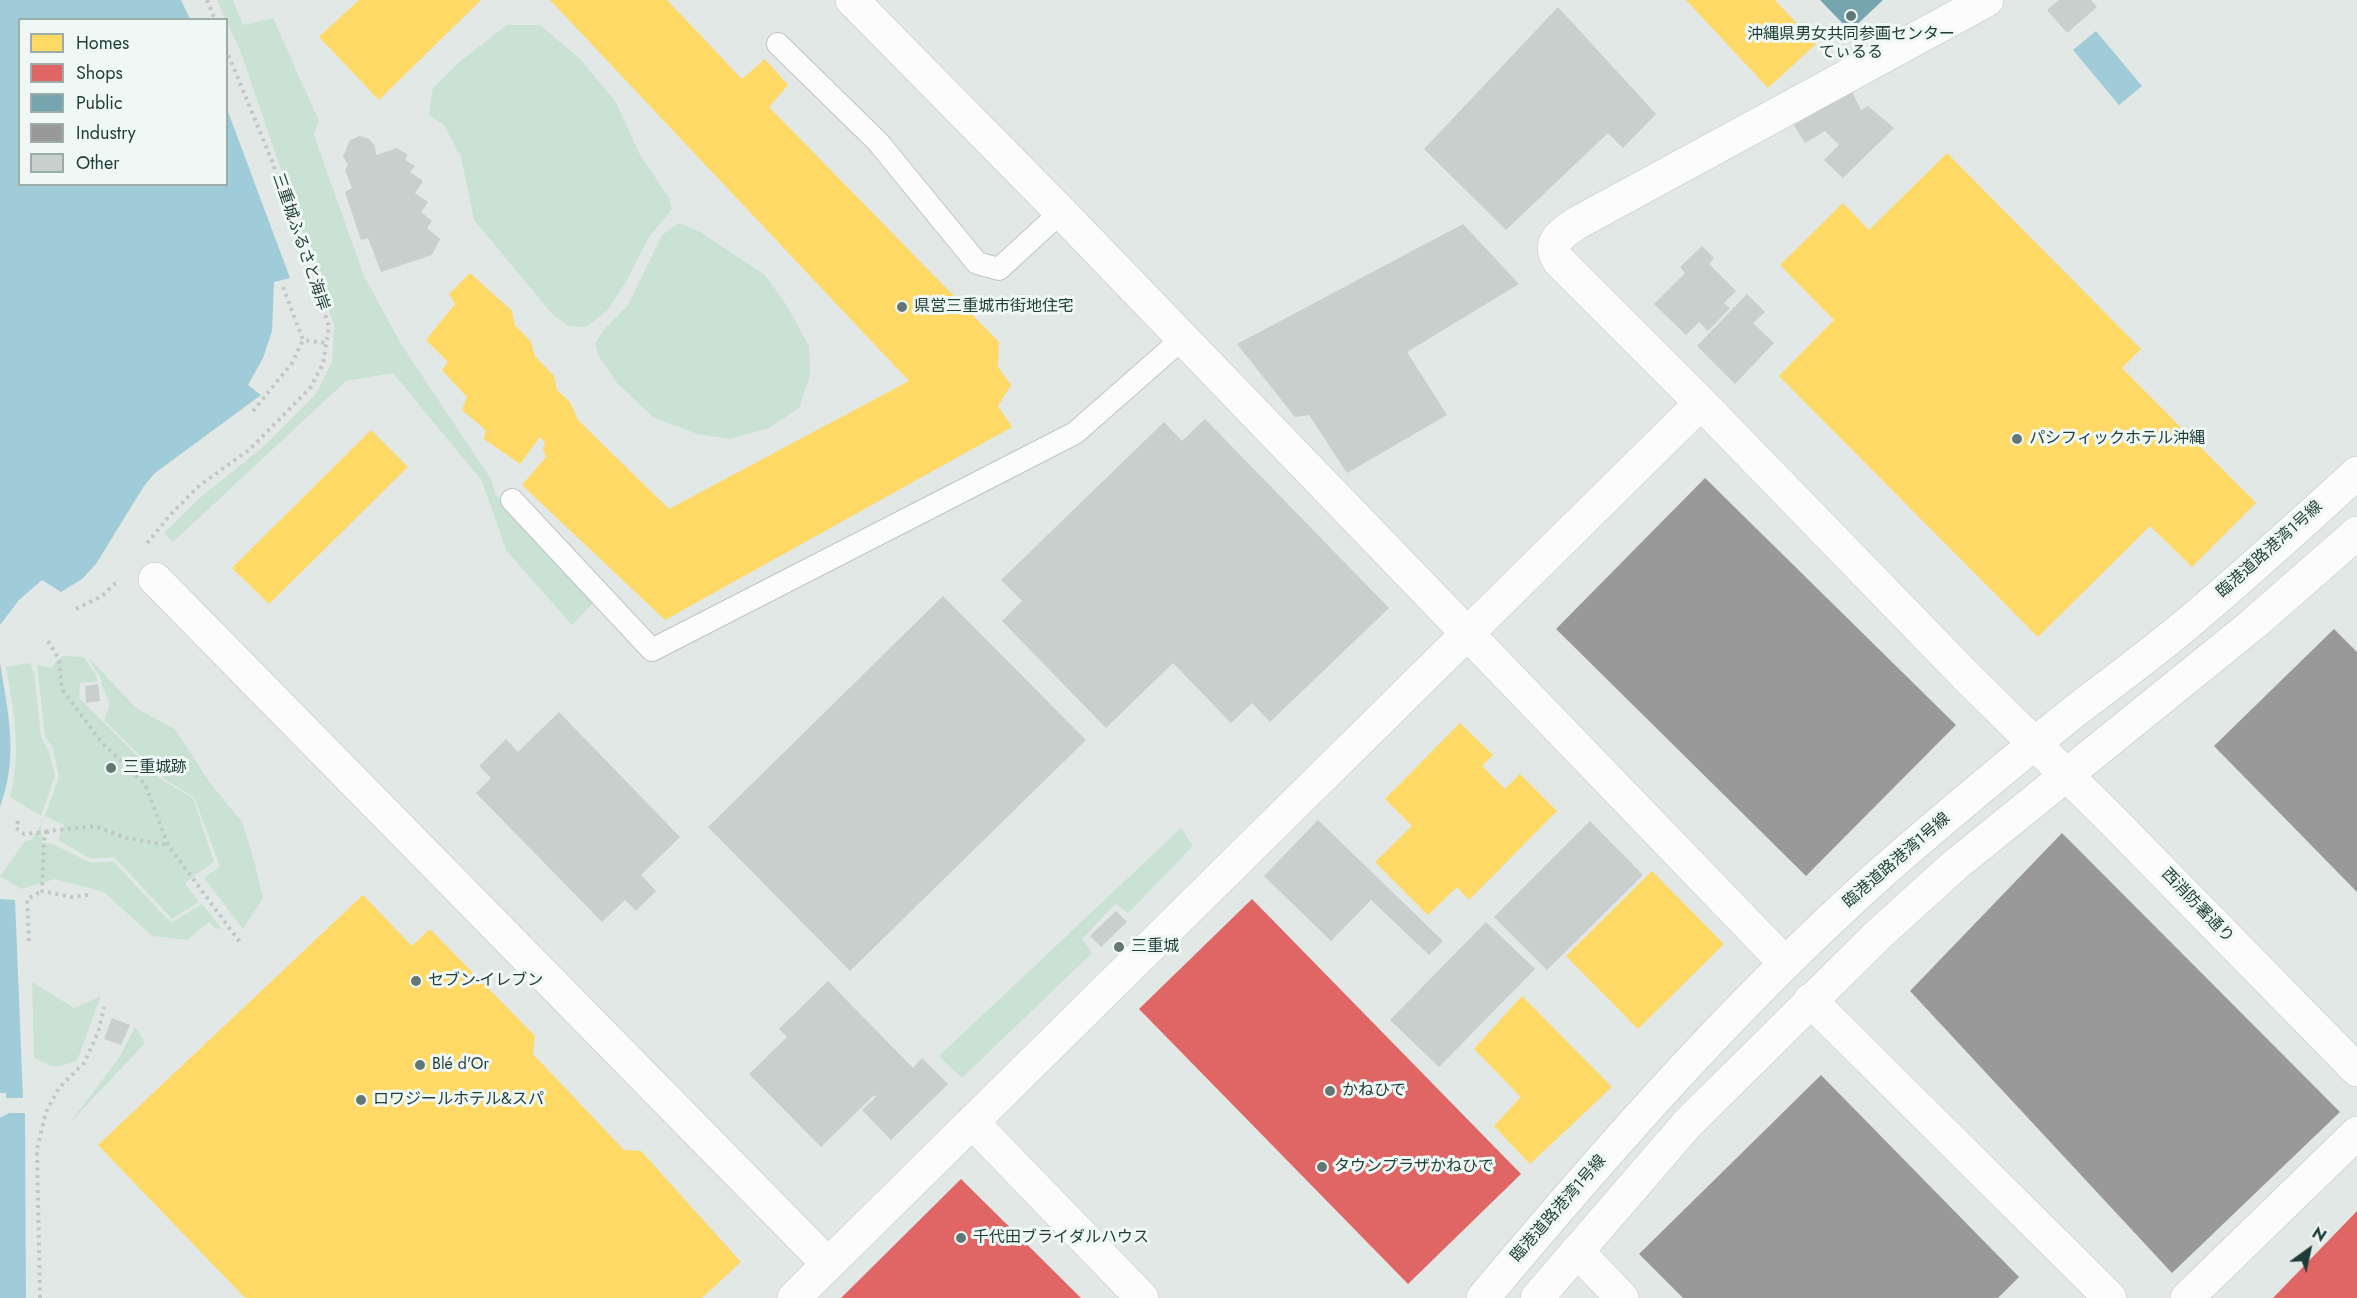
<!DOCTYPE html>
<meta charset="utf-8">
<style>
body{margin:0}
#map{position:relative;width:2357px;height:1298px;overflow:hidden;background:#e2e8e6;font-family:Jost,sans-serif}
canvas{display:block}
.legend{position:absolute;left:18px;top:18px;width:210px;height:168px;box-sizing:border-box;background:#eff8f4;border:2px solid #9cada8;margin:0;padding:8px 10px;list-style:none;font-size:18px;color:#1f3c37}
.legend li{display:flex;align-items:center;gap:12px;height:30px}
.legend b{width:30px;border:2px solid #9cada8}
.north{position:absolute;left:2279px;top:1220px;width:60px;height:60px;-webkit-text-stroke:4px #eff8f4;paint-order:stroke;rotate:33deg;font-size:16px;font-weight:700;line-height:24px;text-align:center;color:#1f3c37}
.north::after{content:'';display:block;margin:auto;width:21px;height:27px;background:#1f3c37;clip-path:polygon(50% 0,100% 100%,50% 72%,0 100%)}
</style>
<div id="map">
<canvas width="2357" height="1298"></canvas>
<ul class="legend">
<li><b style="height:16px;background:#ffd966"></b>Homes</li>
<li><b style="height:16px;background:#e06666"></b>Shops</li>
<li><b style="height:16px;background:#76a5af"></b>Public</li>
<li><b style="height:16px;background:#999"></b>Industry</li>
<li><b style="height:16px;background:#c9cfcd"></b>Other</li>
</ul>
<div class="north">N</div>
</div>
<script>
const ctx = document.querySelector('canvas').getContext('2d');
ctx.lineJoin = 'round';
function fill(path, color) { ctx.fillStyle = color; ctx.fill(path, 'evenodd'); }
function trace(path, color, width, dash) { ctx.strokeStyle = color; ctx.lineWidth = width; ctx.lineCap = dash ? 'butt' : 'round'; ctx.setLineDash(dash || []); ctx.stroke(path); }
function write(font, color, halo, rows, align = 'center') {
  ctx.font = font + ' Jost,"Noto Sans JP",sans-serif'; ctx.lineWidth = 6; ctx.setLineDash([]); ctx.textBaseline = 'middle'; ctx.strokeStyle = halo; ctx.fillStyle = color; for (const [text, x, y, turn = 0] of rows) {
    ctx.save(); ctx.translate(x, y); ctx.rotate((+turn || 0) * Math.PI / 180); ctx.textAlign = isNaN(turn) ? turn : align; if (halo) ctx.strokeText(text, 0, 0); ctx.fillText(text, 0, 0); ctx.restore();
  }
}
fill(new Path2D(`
 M 217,0 L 233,0 L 243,25 L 273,18 L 319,121 L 314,135 L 364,276 L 401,344 L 491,479 L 495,493 L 593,603 L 572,625 L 506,550 L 482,481 L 393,373 L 346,381 L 173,542 L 164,533 L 201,497 L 264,446 L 316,394 L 332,362 L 334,325 L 241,53 Z
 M 507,25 L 540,25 L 580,59 L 616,102 L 639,153 L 669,198 L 672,209 L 649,237 L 627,280 L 608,310 L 586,327 L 568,326 L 553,315 L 474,220 L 461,157 L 444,125 L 429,115 L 433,88 L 458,63 Z
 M 679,223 L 700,232 L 765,275 L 787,306 L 809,346 L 810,376 L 799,408 L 769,428 L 730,439 L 697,434 L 653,417 L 617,383 L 598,355 L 595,343 L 603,331 L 628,305 L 662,235 Z
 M 62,656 L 84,657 L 99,681 L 80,683 L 79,698 L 162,780 L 193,798 L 214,862 L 185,883 L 199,902 L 172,919 L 114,857 L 91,859 L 58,840 L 64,825 L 45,816 L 59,777 L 53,748 L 45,736 L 37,665 L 51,668 Z
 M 88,657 L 136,708 L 175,729 L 210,783 L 242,822 L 255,864 L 263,898 L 243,929 L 204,878 L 220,866 L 194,797 L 164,779 L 104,720 L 110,704 L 101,684 L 102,681 Z
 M 29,663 L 34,672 L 41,737 L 49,752 L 55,775 L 41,816 L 10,797 C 22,749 14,715 6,667 Z
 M 41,824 L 42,842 L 55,845 L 91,863 L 113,861 L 171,923 L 202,904 L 222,929 L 215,928 L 209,922 L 187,940 L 152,936 L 104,892 L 55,879 L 21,889 L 0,876 L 25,841 L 32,840 Z
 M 1181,828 L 1193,846 L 1128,913 L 1115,904 L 1082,939 L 1092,953 L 962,1078 L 939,1056 Z
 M 32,982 L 74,1008 L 101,996 L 77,1061 L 55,1067 L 34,1058 Z
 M 135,1027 L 145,1043 L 68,1125 L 119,1058 Z`), '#cae2d4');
fill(new Path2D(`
 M 0,0 L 181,0 L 190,19 L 20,20 L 20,184 L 226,184 L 227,109 L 290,278 L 274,282 L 272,331 L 263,358 L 248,385 L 261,395 L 155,473 L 144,486 L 96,564 L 82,579 L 61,592 L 42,580 L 19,600 L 0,625 Z
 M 2096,31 L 2142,86 L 2119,105 L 2073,50 Z
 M 0,663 C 8,713 19,756 0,807 Z
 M 0,899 L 15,900 L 23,1098 L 6,1098 L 6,1093 L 0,1093 Z
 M 9,1113 L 25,1113 L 26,1298 L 0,1298 L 0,1118 Z`), '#a0cbd9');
fill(new Path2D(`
 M 359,0 L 481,0 L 379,100 L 319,37 Z
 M 550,0 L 667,0 L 742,79 L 765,59 L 788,85 L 769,107 L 999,342 L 998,367 L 1011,385 L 998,406 L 1012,427 L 665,620 L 522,485 L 546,457 L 543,449 L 545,442 L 540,437 L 520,464 L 484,439 L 486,430 L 462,410 L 467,397 L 442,370 L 448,362 L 426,340 L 455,304 L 449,294 L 470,273 L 512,311 L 515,325 L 531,342 L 535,356 L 554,376 L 557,390 L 570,402 L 578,420 L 669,509 L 909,381 Z
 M 1686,0 L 1775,0 L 1816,44 L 1768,88 Z
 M 1947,153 L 2141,349 L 2122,368 L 2256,503 L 2192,567 L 2150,526 L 2038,637 L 1779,376 L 1834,320 L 1780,265 L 1843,203 L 1869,230 Z
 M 371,430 L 408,467 L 269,604 L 232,568 Z
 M 1460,723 L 1493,755 L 1482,766 L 1505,789 L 1520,774 L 1557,811 L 1469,900 L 1457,887 L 1428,915 L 1375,862 L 1412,826 L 1385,799 Z
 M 1652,871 L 1724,944 L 1638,1029 L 1566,956 Z
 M 363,895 L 412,946 L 430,929 L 535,1036 L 533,1054 L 624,1150 L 641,1151 L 741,1262 L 702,1298 L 245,1298 L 98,1145 Z
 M 1522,996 L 1612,1087 L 1530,1164 L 1494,1126 L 1521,1097 L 1474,1049 Z`), '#ffd966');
fill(new Path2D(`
 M 1252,899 L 1521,1174 L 1408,1284 L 1139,1009 Z
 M 961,1179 L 1081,1298 L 841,1298 Z
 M 2357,1211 L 2357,1298 L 2273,1298 Z`), '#e06666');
fill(new Path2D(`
 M 1820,0 L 1883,0 L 1850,31 Z`), '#76a5af');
fill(new Path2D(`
 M 1705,478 L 1956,725 L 1806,876 L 1556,629 Z
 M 2334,629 L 2357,652 L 2357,892 L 2214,746 Z
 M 2062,833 L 2340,1112 L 2172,1273 L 1910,991 Z
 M 1821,1075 L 2019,1277 L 1998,1298 L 1683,1298 L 1639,1254 Z`), '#999');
fill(new Path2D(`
 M 2059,0 L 2091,0 L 2097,7 L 2067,33 L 2047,10 Z
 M 1558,7 L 1656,114 L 1623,148 L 1608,133 L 1506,230 L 1424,149 Z
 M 1852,92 L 1861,110 L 1868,106 L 1894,128 L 1843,178 L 1824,160 L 1839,145 L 1825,131 L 1805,143 L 1794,125 Z
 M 360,136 L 369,139 L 375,146 L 376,155 L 397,148 L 408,155 L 405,160 L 415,166 L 410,172 L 423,181 L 415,193 L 428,202 L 421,212 L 432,221 L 427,228 L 440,239 L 432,255 L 381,272 L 368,238 L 361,240 L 345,192 L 352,188 L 345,170 L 348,165 L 343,157 L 350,140 Z
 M 1463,224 L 1519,284 L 1407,352 L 1447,415 L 1347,473 L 1309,415 L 1295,417 L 1237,344 Z
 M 1702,246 L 1714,258 L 1709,264 L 1736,291 L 1724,303 L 1730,308 L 1708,331 L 1699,322 L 1686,335 L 1654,304 L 1685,273 L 1680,267 Z
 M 1747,294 L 1765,312 L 1753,323 L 1774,343 L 1735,384 L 1697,346 Z
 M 1205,419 L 1389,608 L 1270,722 L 1252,703 L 1231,723 L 1173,663 L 1106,728 L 1002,621 L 1022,601 L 1001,580 L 1164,422 L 1182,441 Z
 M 943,596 L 1086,740 L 850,971 L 708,827 Z
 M 98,684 L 100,701 L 86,703 L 85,686 Z
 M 559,712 L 680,837 L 641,875 L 656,891 L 636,911 L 625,900 L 602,922 L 476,793 L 491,778 L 479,766 L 506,739 L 518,752 Z
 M 1318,820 L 1443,941 L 1429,955 L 1371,900 L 1331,941 L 1264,876 Z
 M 1590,821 L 1643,875 L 1547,970 L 1494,917 Z
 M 1116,911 L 1127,922 L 1101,947 L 1090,936 Z
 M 1486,922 L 1535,969 L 1439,1067 L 1390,1020 Z
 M 828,981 L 913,1068 L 922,1058 L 948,1084 L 891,1140 L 862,1110 L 876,1097 L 874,1095 L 821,1147 L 749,1074 L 787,1037 L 779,1029 Z
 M 112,1018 L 130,1025 L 121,1045 L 104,1039 Z`), '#c9cfcd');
const lane = new Path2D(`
 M 778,44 L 878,142 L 977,263 L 999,269 L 1061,212
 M 512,500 L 652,650 L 1075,433 L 1182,339`);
const street = new Path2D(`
 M 852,0 L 1061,212 L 1785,963
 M 1559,261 C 1546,242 1562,233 1577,223 L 1987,0
 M 155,579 L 828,1264
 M 1810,1000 L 2110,1298
 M 972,1122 L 1142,1298
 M 1577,1251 L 1622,1298
 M 794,1298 L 1701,403
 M 2187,1298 L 2357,1133`);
const secondary = new Path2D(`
 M 1559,261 L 1701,403 L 1967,677 L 2111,819 L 2357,1070
 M 1483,1298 C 1608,1149 1735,1004 1880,874 C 1944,818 2009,764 2075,711 C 2109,685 2143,660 2176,633 C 2238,582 2298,527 2357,473
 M 1537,1298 L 1688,1123 L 1879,934 L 1954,866 L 2252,625 L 2357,533`);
trace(lane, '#bfc5c3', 24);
trace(street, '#bfc5c3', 34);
trace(secondary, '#bdc6c3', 34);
trace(new Path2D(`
 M 207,0 L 215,20
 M 283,287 L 303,340 L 327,343
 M 253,411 L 292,363 L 303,340
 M 147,543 L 172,513 L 199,486 L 250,449 L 310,388 L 323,364 L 329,326 L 272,161 L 226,49
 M 76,609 L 102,596 L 119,580
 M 48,641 L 59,659 L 62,689 L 102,743 L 145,784 L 168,845 L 242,945
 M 18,821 L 16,828 L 24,834 L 47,832
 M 88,895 L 71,897 L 42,891 L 44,840 L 48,831 L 95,826 L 126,838 L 168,845
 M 29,941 L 27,899 L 42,891
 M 40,1298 L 37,1149 L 46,1112 L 59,1088 L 84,1063 L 98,1033 L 104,1007`), '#bfc8c7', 4, [3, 4.5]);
trace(lane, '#fbfcfb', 22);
trace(street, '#fbfcfb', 33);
trace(secondary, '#fbfcfb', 33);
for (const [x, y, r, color] of [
 [1851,16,6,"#637874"],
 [902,307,6,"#637874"],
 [2017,439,6,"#637874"],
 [111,768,6,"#637874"],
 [1119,947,6,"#637874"],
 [416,981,6,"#637874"],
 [420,1065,6,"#637874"],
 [1330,1091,6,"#637874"],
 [361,1100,6,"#637874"],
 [1322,1167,6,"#637874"],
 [961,1238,6,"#637874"]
]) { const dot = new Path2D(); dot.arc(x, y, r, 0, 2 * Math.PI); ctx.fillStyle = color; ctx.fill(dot); trace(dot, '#eff8f4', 2); }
write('16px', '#1f3c37', '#eff8f4', [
 ["沖縄県男女共同参画センター",1851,35,"center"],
 ["てぃるる",1851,53,"center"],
 ["県営三重城市街地住宅",914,307],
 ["パシフィックホテル沖縄",2029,439],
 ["三重城跡",123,768],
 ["三重城",1131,947],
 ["セブン-イレブン",428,981],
 ["Blé d'Or",432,1065],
 ["かねひで",1342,1091],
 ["ロワジールホテル&スパ",373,1100],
 ["タウンプラザかねひで",1334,1167],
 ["千代田ブライダルハウス",973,1238]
], 'left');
write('16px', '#1f3c37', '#eff8f4', [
 ["三重城ふるさと海岸",300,242,71],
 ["臨港道路港湾1号線",2270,550,-42],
 ["臨港道路港湾1号線",1897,861,-41],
 ["西消防署通り",2197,906,46],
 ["臨港道路港湾1号線",1559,1209,-49]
]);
</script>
